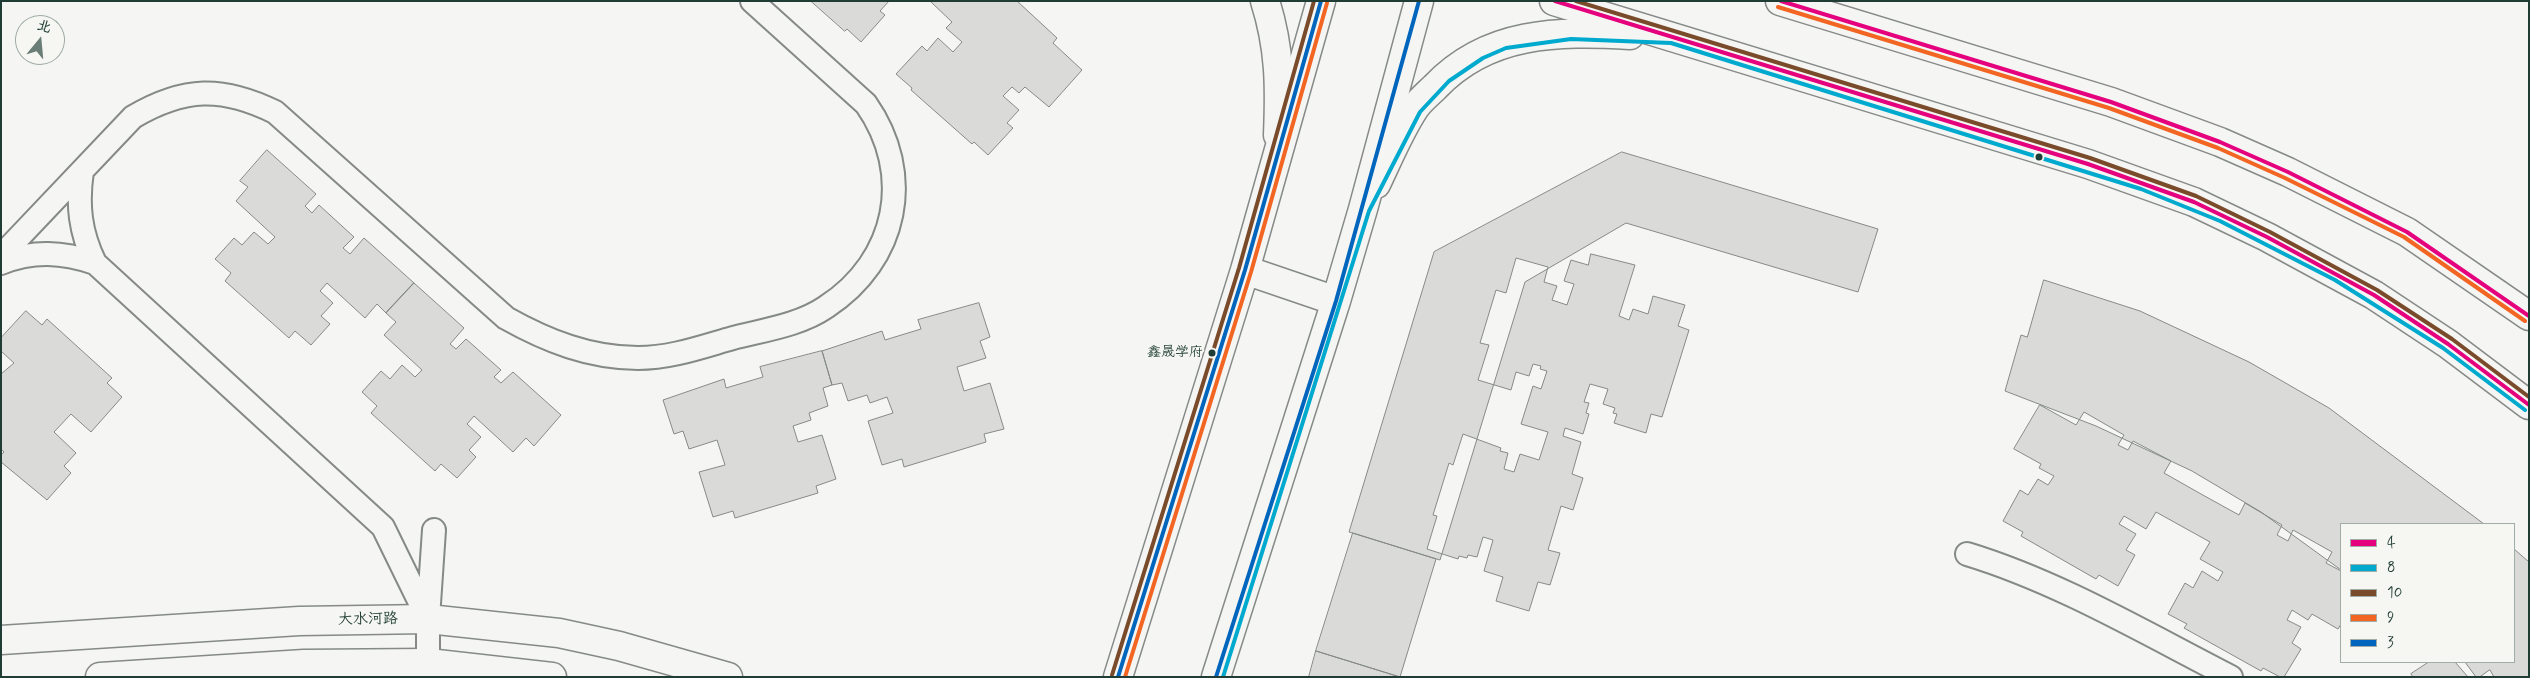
<!DOCTYPE html>
<meta charset="utf-8">
<style>
body{margin:0}
#map{position:relative;width:2530px;height:678px;overflow:hidden;background:#f5f5f3;font-family:Mynerve,"LXGW WenKai TC",sans-serif}
canvas{display:block}
.frame{position:absolute;inset:0;border:2px solid #1f3d34;pointer-events:none}
.legend{position:absolute;left:2340px;top:523px;width:175px;height:140px;box-sizing:border-box;background:#f6f6f2;border:1px solid #a0aca6;margin:0;padding:6px 9px;list-style:none;font-size:15px;color:#1f3d34}
.legend li{display:flex;align-items:center;gap:10px;height:25px}
.legend b{width:25px;border:1px solid #a0aca6}
.north{position:absolute;left:15px;top:15px;width:50px;height:50px;box-sizing:border-box;background:#f6f6f2;border:1px solid #a0aca6;border-radius:50%;rotate:17deg;font-size:14px;font-weight:700;line-height:20px;text-align:center;color:#1f3d34}
.north::after{content:'';display:block;margin:auto;width:18px;height:22px;background:#6a7d77;clip-path:polygon(50% 0,100% 100%,50% 72%,0 100%)}
</style>
<div id="map">
<canvas width="2530" height="678"></canvas>
<div class="frame"></div>
<ul class="legend">
<li><b style="height:6px;background:#e5007d"></b>4</li>
<li><b style="height:6px;background:#00a9ce"></b>8</li>
<li><b style="height:6px;background:#7a4b2a"></b>10</li>
<li><b style="height:6px;background:#f26522"></b>9</li>
<li><b style="height:6px;background:#0065bd"></b>3</li>
</ul>
<div class="north">北</div>
</div>
<script>
const ctx = document.querySelector('canvas').getContext('2d');
ctx.lineJoin = 'round';
function fill(path, color) { ctx.fillStyle = color; ctx.fill(path, 'evenodd'); }
function trace(path, color, width, dash) { ctx.strokeStyle = color; ctx.lineWidth = width; ctx.lineCap = dash ? 'butt' : 'round'; ctx.setLineDash(dash || []); ctx.stroke(path); }
function write(font, color, halo, rows, align = 'center') {
  ctx.font = font + ' Mynerve,"LXGW WenKai TC",sans-serif'; ctx.lineWidth = 4; ctx.setLineDash([]); ctx.textBaseline = 'middle'; ctx.strokeStyle = halo; ctx.fillStyle = color; for (const [text, x, y, turn = 0] of rows) {
    ctx.save(); ctx.translate(x, y); ctx.rotate((+turn || 0) * Math.PI / 180); ctx.textAlign = isNaN(turn) ? turn : align; if (halo) ctx.strokeText(text, 0, 0); ctx.fillText(text, 0, 0); ctx.restore();
  }
}
const building = new Path2D(`
 M 811,1 L 889,1 L 880,11 L 885,15 L 861,42 L 847,29 L 845,31 Z
 M 1017,1 L 1057,38 L 1053,43 L 1082,70 L 1049,107 L 1025,87 L 1019,93 L 1012,87 L 1003,96 L 1019,110 L 1007,123 L 1013,128 L 988,155 L 974,142 L 972,144 L 911,90 L 912,88 L 896,74 L 922,46 L 927,51 L 938,38 L 953,52 L 962,42 L 946,28 L 952,22 L 930,1 Z
 M 267,150 L 316,194 L 305,206 L 312,213 L 319,205 L 354,237 L 343,248 L 350,254 L 364,238 L 414,283 L 386,313 L 377,304 L 365,318 L 327,283 L 320,291 L 333,303 L 321,316 L 330,324 L 311,345 L 295,331 L 289,338 L 225,281 L 231,273 L 215,259 L 234,238 L 242,245 L 254,232 L 268,244 L 275,237 L 236,201 L 248,187 L 240,181 Z
 M 1622,152 L 1878,229 L 1858,292 L 1626,223 L 1525,282 L 1440,560 L 1349,532 L 1434,252 Z
 M 1591,254 L 1635,265 L 1619,316 L 1629,320 L 1633,309 L 1648,314 L 1653,296 L 1685,305 L 1678,326 L 1689,330 L 1662,417 L 1651,414 L 1646,433 L 1614,423 L 1617,414 L 1613,413 L 1615,408 L 1603,404 L 1608,389 L 1590,384 L 1584,402 L 1589,403 L 1586,413 L 1589,414 L 1583,434 L 1565,428 L 1563,436 L 1581,442 L 1572,474 L 1583,478 L 1573,510 L 1561,506 L 1548,550 L 1560,553 L 1550,585 L 1538,582 L 1529,611 L 1496,601 L 1503,577 L 1484,571 L 1493,540 L 1483,537 L 1477,557 L 1468,555 L 1467,558 L 1459,556 L 1458,559 L 1427,549 L 1437,516 L 1433,515 L 1449,463 L 1453,465 L 1463,434 L 1501,448 L 1500,451 L 1508,453 L 1504,469 L 1514,472 L 1520,454 L 1539,460 L 1548,432 L 1521,424 L 1533,386 L 1541,389 L 1547,371 L 1540,369 L 1541,366 L 1533,364 L 1529,376 L 1516,372 L 1511,390 L 1478,380 L 1489,345 L 1480,343 L 1496,290 L 1506,293 L 1516,258 L 1548,267 L 1544,282 L 1557,286 L 1552,300 L 1567,305 L 1574,284 L 1564,281 L 1571,260 L 1588,265 Z
 M 2044,280 L 2140,311 L 2249,362 L 2329,408 L 2484,524 L 2341,524 L 2341,570 L 2261,512 L 2192,471 L 2096,426 L 2005,391 L 2021,335 L 2027,337 Z
 M 414,283 L 464,328 L 450,344 L 456,349 L 466,339 L 501,370 L 494,377 L 501,383 L 513,372 L 561,415 L 534,446 L 526,438 L 513,452 L 474,416 L 467,424 L 481,437 L 469,450 L 476,457 L 457,478 L 441,464 L 435,471 L 371,413 L 377,406 L 362,392 L 381,371 L 390,379 L 402,365 L 415,377 L 422,370 L 384,335 L 396,322 L 386,313 Z
 M 979,303 L 990,337 L 980,341 L 986,358 L 957,367 L 964,391 L 990,383 L 1004,429 L 984,434 L 986,442 L 904,467 L 902,459 L 882,465 L 868,421 L 893,413 L 887,397 L 870,403 L 867,395 L 848,401 L 842,383 L 832,385 L 822,351 L 882,331 L 885,340 L 921,329 L 918,320 Z
 M 26,311 L 42,325 L 47,319 L 112,378 L 107,383 L 122,397 L 91,432 L 71,414 L 54,432 L 76,453 L 64,466 L 71,473 L 47,500 L 1,462 L 1,455 L 4,452 L 1,449 L 1,374 L 14,363 L 1,351 L 1,338 Z
 M 822,351 L 832,385 L 823,388 L 828,406 L 809,413 L 811,420 L 793,426 L 798,442 L 822,435 L 836,479 L 816,486 L 818,493 L 735,518 L 733,511 L 713,517 L 699,472 L 725,465 L 717,440 L 689,449 L 683,431 L 674,434 L 663,400 L 724,379 L 726,388 L 763,377 L 760,367 Z
 M 2040,405 L 2076,425 L 2084,412 L 2124,435 L 2118,445 L 2128,450 L 2133,441 L 2171,461 L 2164,473 L 2201,494 L 2239,515 L 2245,503 L 2282,525 L 2277,535 L 2288,541 L 2293,530 L 2332,552 L 2326,563 L 2341,571 L 2341,624 L 2338,629 L 2312,614 L 2308,620 L 2292,610 L 2287,620 L 2301,627 L 2292,643 L 2301,649 L 2284,677 L 2280,677 L 2263,668 L 2261,671 L 2184,628 L 2187,624 L 2168,614 L 2185,583 L 2193,588 L 2202,571 L 2218,581 L 2223,572 L 2200,559 L 2210,542 L 2156,512 L 2146,529 L 2124,516 L 2119,524 L 2136,534 L 2126,550 L 2135,555 L 2118,586 L 2099,575 L 2096,579 L 2021,536 L 2023,532 L 2003,521 L 2020,490 L 2028,495 L 2038,479 L 2048,485 L 2054,476 L 2039,468 L 2041,464 L 2014,449 Z
 M 1353,533 L 1436,559 L 1400,677 L 1316,651 Z
 M 2514,549 L 2529,562 L 2529,677 L 2468,677 L 2455,662 L 2514,662 Z
 M 1316,651 L 1400,677 L 1309,677 Z
 M 2429,662 L 2465,662 L 2476,677 L 2413,677 L 2411,674 Z
 M 2490,670 L 2494,677 L 2480,677 Z`);
fill(building, '#dadbd9');
trace(building, '#858a88', 1);
const service = new Path2D(`
 M 82,171 C 77,205 80,232 95,263 L 383,527 L 428,619 L 428,663
 M 1,256 L 133,117 C 184,87 222,86 275,112 L 506,318 C 547,341 590,358 638,358 C 671,358 701,347 733,338 C 764,330 800,325 826,307 C 898,260 915,174 866,104 L 752,1
 M 1,263 C 33,250 63,252 95,263
 M 1967,554 C 2059,582 2145,633 2231,677
 M 428,618 L 434,530`);
const tertiary = new Path2D(`
 M 1,640 L 299,621 L 428,619 L 559,633 L 619,646 L 728,677
 M 100,677 L 304,664 L 428,663 L 552,677`);
const secondary = new Path2D(`
 M 1265,1 C 1280,48 1280,87 1278,135
 M 1554,1 L 2088,164 L 2194,202 L 2267,237 L 2374,295 L 2448,344 L 2529,405
 M 1780,1 L 2111,102 L 2220,142 L 2288,172 L 2407,232 L 2529,316
 M 1376,184 C 1388,159 1399,132 1414,109 C 1419,101 1428,94 1435,87 C 1488,31 1558,31 1630,35`);
const primary = new Path2D(`
 M 1245,270 L 1336,301
 M 1118,677 L 1245,270 L 1321,1
 M 1216,677 L 1336,301 L 1363,209 L 1419,1`);
trace(service, '#858a88', 26);
trace(tertiary, '#858a88', 31);
trace(secondary, '#858a88', 31);
trace(primary, '#858a88', 31);
trace(service, '#f5f5f3', 22);
trace(tertiary, '#f5f5f3', 28);
trace(secondary, '#f5f5f3', 28);
trace(primary, '#f5f5f3', 28);
trace(new Path2D(`
 M 1555,1 L 2088,164 L 2194,202 L 2267,237 L 2374,295 L 2448,344 L 2529,405
 M 1781,1 L 2111,102 L 2220,142 L 2288,172 L 2407,232 L 2529,316`), '#e5007d', 4);
trace(new Path2D(`
 M 1223,677 L 1369,211 L 1420,112 L 1449,81 L 1483,58 L 1506,48 L 1571,39 L 1671,43 L 2141,189 L 2220,221 L 2335,280 L 2443,348 L 2525,410`), '#00a9ce', 4);
trace(new Path2D(`
 M 1576,1 L 2090,158 L 2196,196 L 2270,232 L 2377,290 L 2452,339 L 2529,397
 M 1112,675 L 1239,268 L 1314,1`), '#7a4b2a', 4);
trace(new Path2D(`
 M 1778,7 L 2109,108 L 2218,148 L 2285,178 L 2404,237 L 2525,321
 M 1125,677 L 1251,272 L 1327,3`), '#f26522', 4);
trace(new Path2D(`
 M 1118,677 L 1245,270 L 1321,1
 M 1216,677 L 1336,301 L 1419,1`), '#0065bd', 4);
for (const [x, y, r, color] of [
 [2039,157,4.5,"#1f3d34"],
 [1212,353,4.5,"#1f3d34"]
]) { const dot = new Path2D(); dot.arc(x, y, r, 0, 2 * Math.PI); ctx.fillStyle = color; ctx.fill(dot); trace(dot, '#f6f6f2', 2); }
write('14px', '#1f3d34', '#f6f6f2', [
 ["鑫晟学府",1203,353]
], 'right');
write('15px', '#1f3d34', '#f6f6f2', [
 ["大水河路",368,620,-1]
]);
</script>
